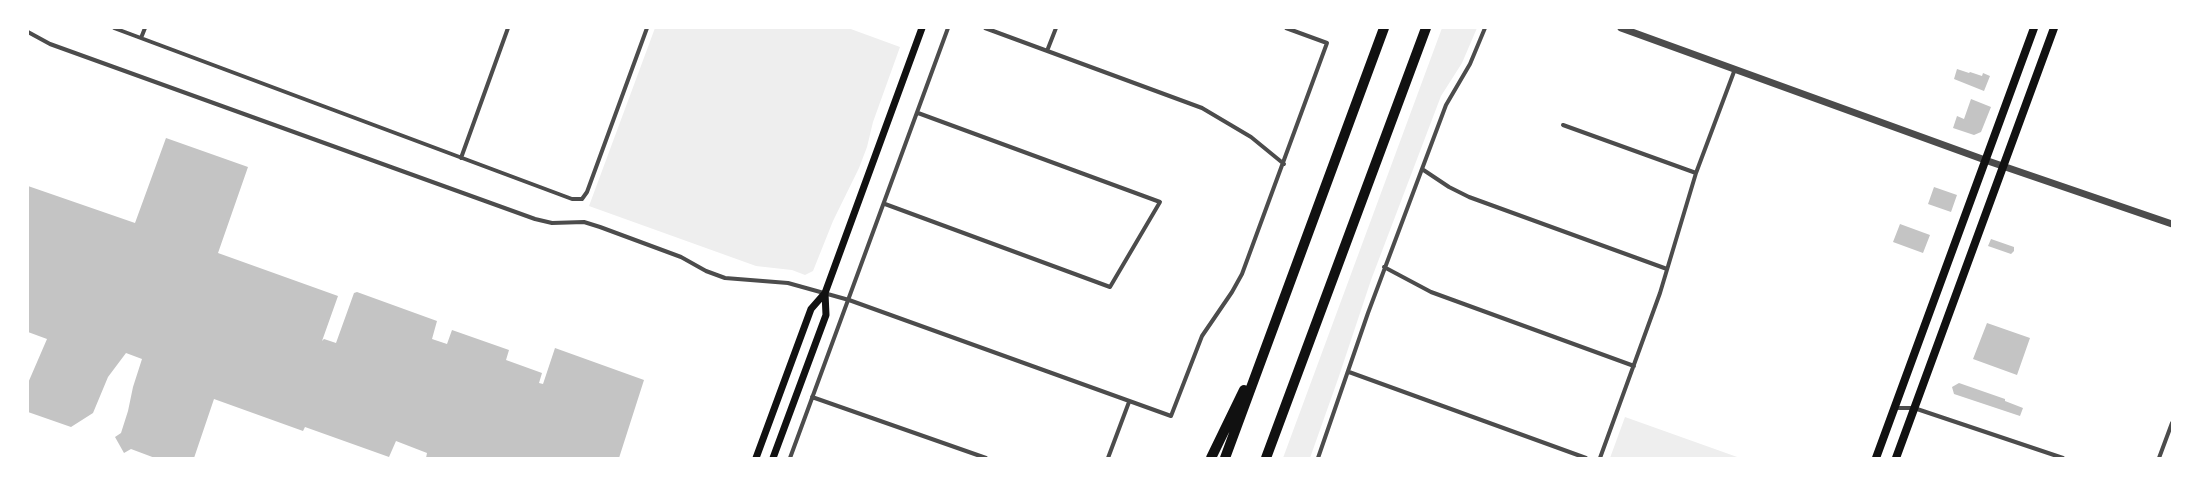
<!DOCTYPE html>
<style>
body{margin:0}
#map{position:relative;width:2200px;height:486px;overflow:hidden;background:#fff;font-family:Montserrat,sans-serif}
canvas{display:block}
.frame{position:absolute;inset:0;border:29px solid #fff;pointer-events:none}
</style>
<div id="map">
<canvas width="2200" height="486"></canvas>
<div class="frame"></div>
</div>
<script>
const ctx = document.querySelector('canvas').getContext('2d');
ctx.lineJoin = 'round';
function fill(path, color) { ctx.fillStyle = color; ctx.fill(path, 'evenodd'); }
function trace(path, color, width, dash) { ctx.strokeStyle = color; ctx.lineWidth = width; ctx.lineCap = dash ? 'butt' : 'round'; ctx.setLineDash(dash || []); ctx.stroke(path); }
fill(new Path2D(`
 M 655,28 L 848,28 L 900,47 L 873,122 L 867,147 L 859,168 L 833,221 L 813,271 L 805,275 L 792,270 L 756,266 L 589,206 Z
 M 1442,28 L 1477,28 L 1462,63 L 1441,96 L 1371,280 L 1338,379 L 1310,458 L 1283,458 Z
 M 1625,417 L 1740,458 L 1610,458 Z`), '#eee');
fill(new Path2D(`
 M 1957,69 L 1969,73 L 1970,72 L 1982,76 L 1983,73 L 1990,76 L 1984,91 L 1954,79 Z
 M 1971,99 L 1991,107 L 1981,132 L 1974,135 L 1953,128 L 1957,116 L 1964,119 Z
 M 166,138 L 248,167 L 218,253 L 338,296 L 322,341 L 324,339 L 336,343 L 354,293 L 357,292 L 437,321 L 432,339 L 447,344 L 452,330 L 509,350 L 506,360 L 542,373 L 539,383 L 543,384 L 555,348 L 644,380 L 619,458 L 426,458 L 427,453 L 396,441 L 389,457 L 305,427 L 303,431 L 214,399 L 194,458 L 155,458 L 131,449 L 124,453 L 115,437 L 121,433 L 128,411 L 133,387 L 142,359 L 126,353 L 108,377 L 93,413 L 71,427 L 28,412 L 28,383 L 47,339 L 28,332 L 28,186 L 135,223 Z
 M 1934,187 L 1957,195 L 1951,212 L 1928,204 Z
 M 1900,224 L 1930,235 L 1923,253 L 1893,242 Z
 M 1991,239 L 2014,247 L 2014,251 L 2011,254 L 1988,246 Z
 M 1987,323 L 2030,338 L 2017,375 L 1973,359 Z
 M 1959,383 L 2005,399 L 2005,401 L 2023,408 L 2020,416 L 1954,394 L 1952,387 Z`), '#c4c4c4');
trace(new Path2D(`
 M 114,28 L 572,199 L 582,199 L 587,192 L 647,28
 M 985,28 L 1202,108 L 1251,137 L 1284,164
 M 28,32 L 50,44 L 535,219 L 552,223 L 584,222 L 600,227 L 681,257 L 706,271 L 725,278 L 788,283 L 849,300 L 1171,416 L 1202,336 L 1232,292 L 1242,274 L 1327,43 L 1286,28
 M 141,38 L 145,28
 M 1047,51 L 1056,28
 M 1563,125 L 1696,173
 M 461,158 L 508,28
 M 1422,169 L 1449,187 L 1469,197 L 1667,269
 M 885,204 L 1110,287 L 1160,202 L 918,113
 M 1384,267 L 1431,292 L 1634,366
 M 1349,372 L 1586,458
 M 812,397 L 986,458
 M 1894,408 L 1914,408 L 2063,458
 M 790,458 L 948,28
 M 1108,458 L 1129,402
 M 1318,458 L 1368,313 L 1446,105 L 1470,64 L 1485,28
 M 1600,458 L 1660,293 L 1696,173 L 1735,69
 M 2159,458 L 2172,423`), '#4c4c4c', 4);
trace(new Path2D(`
 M 1621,28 L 1985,160 L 2172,224`), '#4c4c4c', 7);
trace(new Path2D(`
 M 756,458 L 811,309 L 825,293 L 922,28
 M 773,458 L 826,315 L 825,293`), '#111', 7);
trace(new Path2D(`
 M 1876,458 L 2034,28
 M 1896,458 L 2054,28`), '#111', 8);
trace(new Path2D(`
 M 1211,458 L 1244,390
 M 1225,458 L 1384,28
 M 1266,458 L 1426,28`), '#111', 10);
</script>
